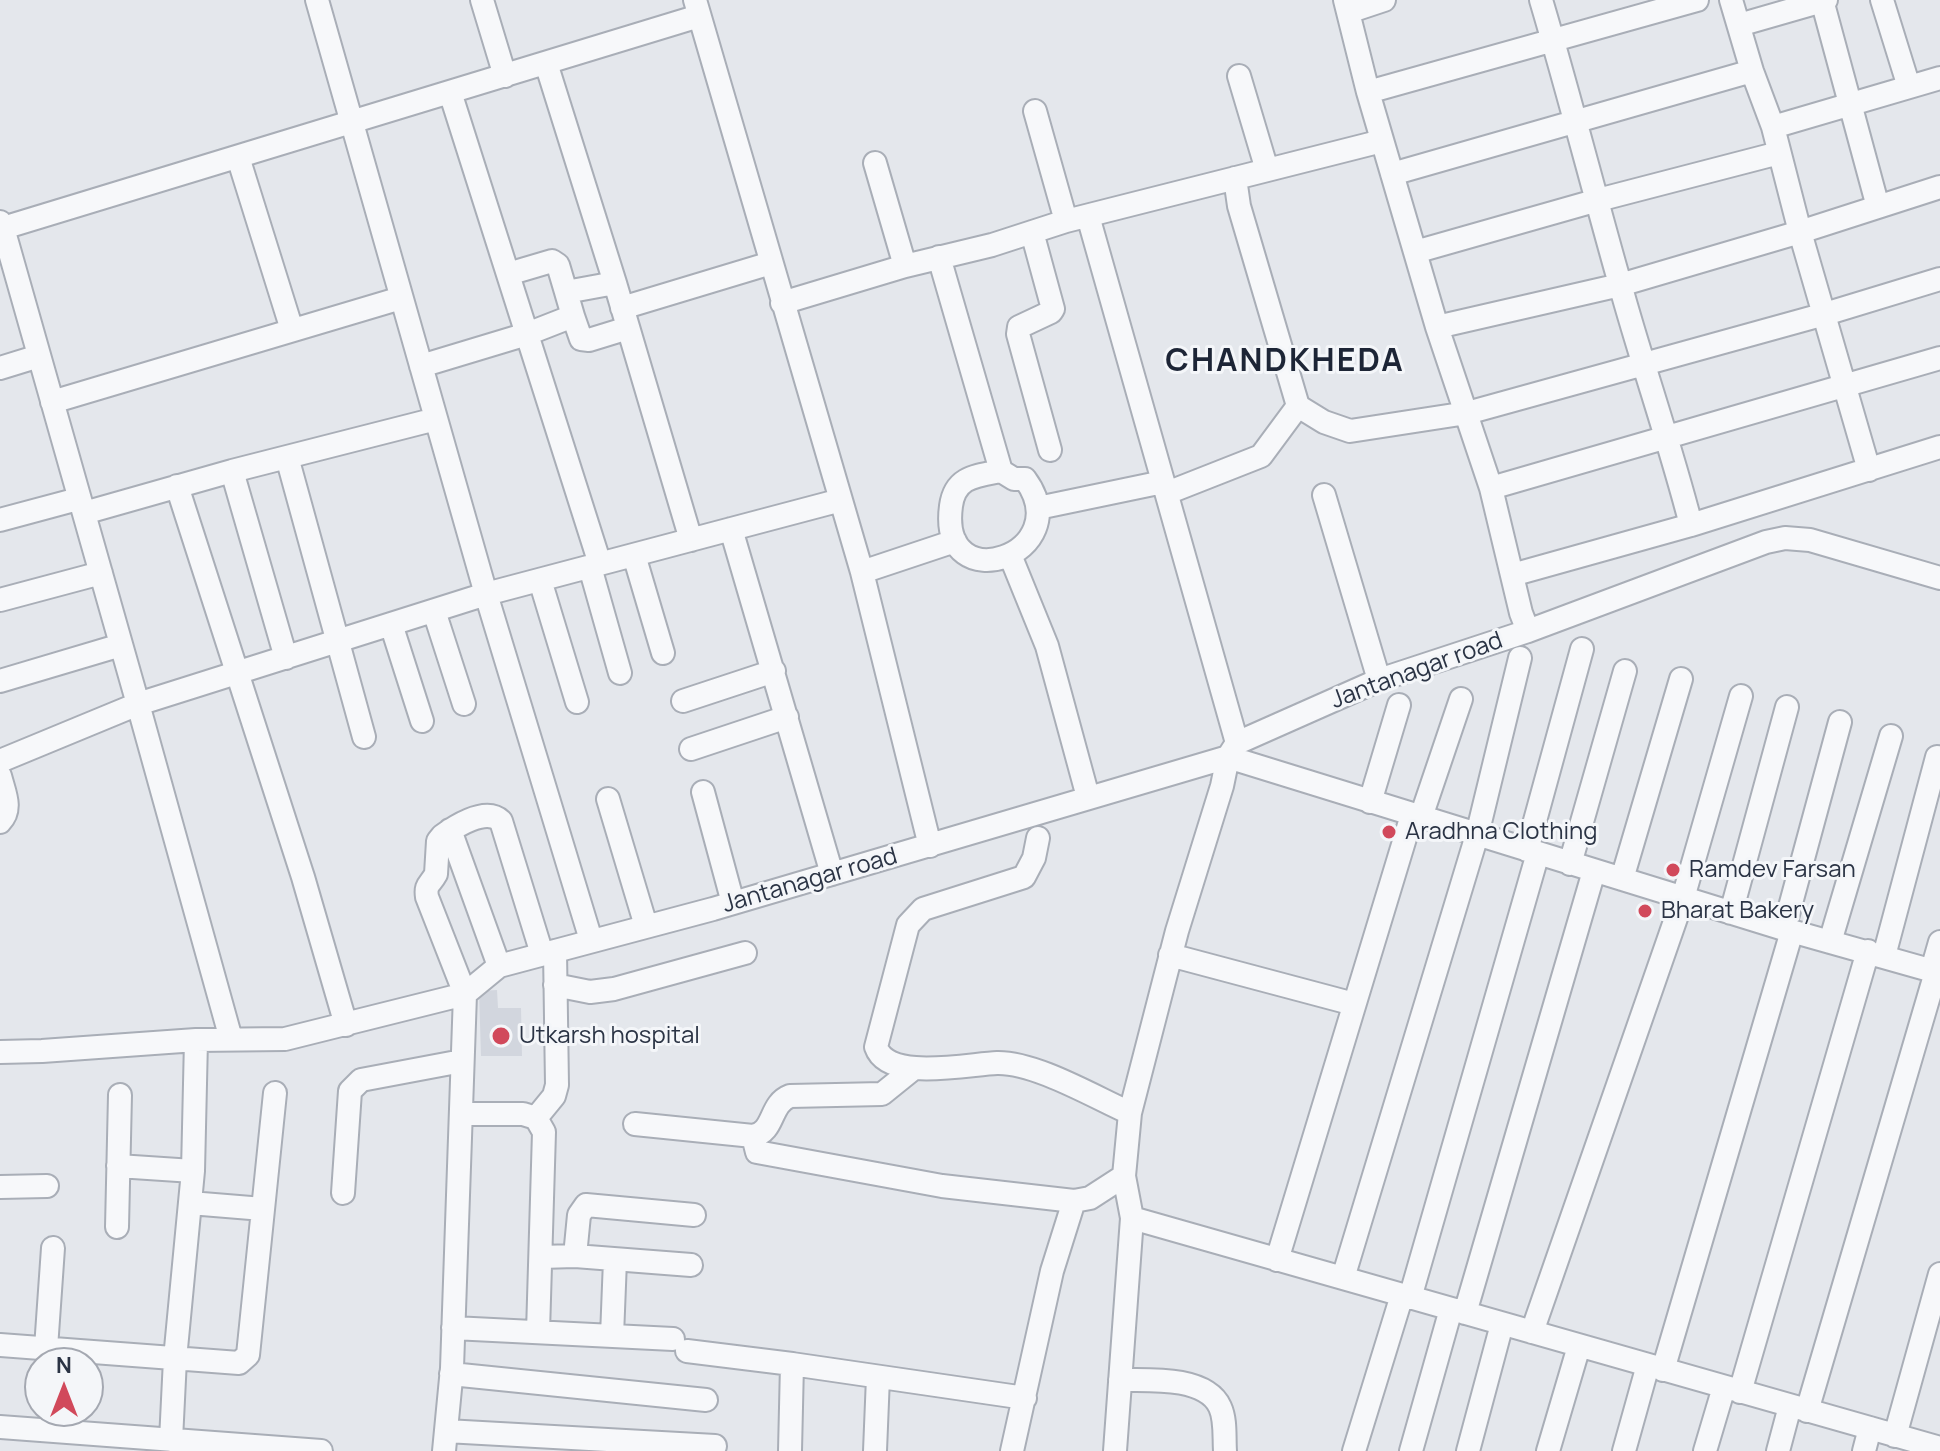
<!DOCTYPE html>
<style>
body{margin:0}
#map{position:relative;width:1940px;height:1451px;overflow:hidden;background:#e4e7ec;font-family:Manrope,sans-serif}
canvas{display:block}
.north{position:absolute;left:24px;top:1347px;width:80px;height:80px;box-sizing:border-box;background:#f4f6f9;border:2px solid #a4a8b1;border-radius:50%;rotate:0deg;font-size:22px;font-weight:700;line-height:32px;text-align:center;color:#2b3445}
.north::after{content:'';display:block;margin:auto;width:28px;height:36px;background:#d1495b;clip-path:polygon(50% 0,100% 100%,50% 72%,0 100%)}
</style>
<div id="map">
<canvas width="1940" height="1451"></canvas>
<div class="north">N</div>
</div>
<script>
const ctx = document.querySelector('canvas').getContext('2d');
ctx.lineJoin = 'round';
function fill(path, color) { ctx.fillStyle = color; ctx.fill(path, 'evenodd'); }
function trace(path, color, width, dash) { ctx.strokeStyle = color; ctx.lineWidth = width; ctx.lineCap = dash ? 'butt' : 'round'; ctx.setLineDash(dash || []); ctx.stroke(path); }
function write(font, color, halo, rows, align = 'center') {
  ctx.font = font + ' Manrope,sans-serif'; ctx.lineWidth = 6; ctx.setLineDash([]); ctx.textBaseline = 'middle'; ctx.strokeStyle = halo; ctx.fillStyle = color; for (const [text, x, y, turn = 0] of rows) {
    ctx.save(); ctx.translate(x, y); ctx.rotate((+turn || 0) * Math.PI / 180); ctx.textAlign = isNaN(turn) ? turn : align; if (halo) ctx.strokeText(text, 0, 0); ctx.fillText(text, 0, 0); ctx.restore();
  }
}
fill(new Path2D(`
 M 497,990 L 498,1008 L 521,1008 L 522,1056 L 481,1056 L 479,991 Z`), '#d2d6de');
const minor = new Path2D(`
 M 317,0 L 486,594 L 591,940
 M 482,0 L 505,76
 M 695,0 L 862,572 L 930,846
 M 1541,0 C 1569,94 1593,189 1620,284 C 1642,364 1670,443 1691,525
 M 1731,0 L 1752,71 L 1773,127 L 1800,232 L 1869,470
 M 1822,0 L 1878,207
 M 1882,0 L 1909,87
 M 1348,12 L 1384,0
 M 1739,25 L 1826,0
 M 546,63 L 615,283 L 691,540
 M 1239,76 L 1267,170
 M 450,92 L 600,564
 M 1368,92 L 1697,0
 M 1035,111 L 1066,221
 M 1773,127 L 1940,78
 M 238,157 L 292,330
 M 875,163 L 905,266
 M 1392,174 L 1752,71
 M 1235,178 L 1239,206 L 1298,406 L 1324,422 L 1350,431 L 1467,413 L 1825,314 L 1940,279
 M 1088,216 L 1237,743
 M 0,222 L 3,228 L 699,16
 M 1032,232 L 1053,309 L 1051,312 L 1019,327 L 1018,334 L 1050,450
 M 1415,252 L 1598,200 L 1779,153
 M 939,257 L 1001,471
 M 508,274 L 552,261 L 558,265 L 566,292
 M 782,303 L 905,266 L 992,245 L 1066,221 L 1382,141
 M 622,308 L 771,263
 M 573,316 L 581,339 L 589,340 L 628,328
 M 1437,327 L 1620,285 L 1800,232 L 1940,187
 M 421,366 L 527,334 L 573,316 L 566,292 L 615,283
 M 0,368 L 39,356
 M 52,402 L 401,298
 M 287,457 L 364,737
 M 232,471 L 286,658
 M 1001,471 L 1014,479 L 1025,479 C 1080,554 938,603 951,506 C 955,477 975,476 1001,471 Z
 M 177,486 L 303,877 L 346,1025
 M 1491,488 L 1940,358
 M 1167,493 L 1261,456 L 1298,406
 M 1324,495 L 1379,680
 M 1038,508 L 1163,482
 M 84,513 L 232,471 L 436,419
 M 0,520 L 78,499
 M 731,529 L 832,874
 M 634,555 L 663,653
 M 1010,555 L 1047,646 L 1088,797
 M 590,567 L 620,673
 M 862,572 L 955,541
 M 1512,575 L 1691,525 L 1940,447
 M 540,580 L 577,702
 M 0,600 L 101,573
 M 434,611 L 464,704
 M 391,624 L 422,721
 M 1528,631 L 1766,542 L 1785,538 L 1810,540 L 1940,578
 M 0,681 L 121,645
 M 683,701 L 774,671
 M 691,749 L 787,717
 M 0,761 L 138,704 L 3,228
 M 0,776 C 4,792 13,809 0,822
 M 703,792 L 733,903
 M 608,799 L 646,926
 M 1370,802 L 1399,705
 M 1421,817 L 1461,699
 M 450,830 L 499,966
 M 1038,838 L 1034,858 L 1024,877 L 923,909 L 908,925 L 876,1047 C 888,1082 968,1064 997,1063 C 1035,1062 1094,1097 1130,1113
 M 1527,850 L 1582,649
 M 1570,864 L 1625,671
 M 1622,879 L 1681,679
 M 1731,913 L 1787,707
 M 1784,929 L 1840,722
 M 1830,942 L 1891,736
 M 1170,955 L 1354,1004
 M 1884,956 L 1937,757
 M 1932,970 L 1940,942
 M 555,985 L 590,992 L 614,989 L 745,953
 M 231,1039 L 138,704 L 486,594 L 841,500
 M 0,1052 L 42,1051 L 196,1040 L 285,1039 L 465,994 L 427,897 C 425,884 430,885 436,874 L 438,841 L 442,836 C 456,826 486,807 501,821 L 542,954
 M 463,1114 L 523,1114 L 536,1118 L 544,1132 L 538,1332
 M 536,1118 L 554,1096 L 557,1085 L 555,951
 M 635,1124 L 753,1136 C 775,1132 769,1104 790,1096 L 882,1094 L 913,1069
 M 753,1136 L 757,1152 L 942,1186 L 1074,1201
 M 118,1166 L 193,1171
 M 0,1187 L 47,1186
 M 343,1193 L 350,1091 L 361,1080 L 462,1061
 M 190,1203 L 263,1209
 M 1132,1218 L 1940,1448
 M 117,1227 L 120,1095
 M 575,1256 L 579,1215 L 586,1205 L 694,1215
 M 541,1257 L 575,1256 L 691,1265
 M 1277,1260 L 1412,815
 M 1343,1278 L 1477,835 L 1520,658
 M 1410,1298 L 1538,853
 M 1465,1313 L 1594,871
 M 453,1328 L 673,1339
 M 1532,1332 L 1683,898 L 1741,696
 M 612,1336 L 615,1260
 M 0,1345 L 239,1363 L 248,1355 L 275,1093
 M 46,1348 L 53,1248
 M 687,1351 L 792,1364
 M 1663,1370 L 1792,931
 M 451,1374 L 706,1400
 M 1120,1380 C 1148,1380 1206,1376 1220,1407 C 1226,1420 1224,1437 1225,1451
 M 1740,1392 L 1868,951
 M 1807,1411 L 1936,972
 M 0,1427 L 321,1451
 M 446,1431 L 715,1446
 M 1895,1436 L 1940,1274
 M 171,1440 L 175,1359 L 193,1171 L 196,1040
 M 444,1451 L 452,1368 L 465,994 L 499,966 L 713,909 L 1228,757 L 1237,743 L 1379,680 L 1528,631 L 1521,613 L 1491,488 L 1437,327 L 1368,92 L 1345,0
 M 790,1451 L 792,1364 L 1025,1398
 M 875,1451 L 878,1377
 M 1012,1451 L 1052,1271 L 1074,1201 L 1090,1198 L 1124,1176
 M 1115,1451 L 1132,1218 L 1124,1176 L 1130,1113 L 1177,931 L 1222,786 L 1228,757 L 1784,929 L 1940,973
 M 1354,1451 L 1402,1295
 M 1411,1451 L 1451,1309
 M 1468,1451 L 1502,1324
 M 1548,1451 L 1579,1346
 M 1624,1451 L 1648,1365
 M 1705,1451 L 1724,1387
 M 1778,1451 L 1790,1406
 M 1864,1451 L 1870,1428`);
trace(minor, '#a9aeb7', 26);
trace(minor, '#f7f8fa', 22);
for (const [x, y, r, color] of [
 [1389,832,8,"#d1495b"],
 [1673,870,8,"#d1495b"],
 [1645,911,8,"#d1495b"],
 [501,1036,10,"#d1495b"]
]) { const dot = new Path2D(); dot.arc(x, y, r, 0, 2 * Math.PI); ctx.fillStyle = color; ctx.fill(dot); trace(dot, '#f4f6f9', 3); }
write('24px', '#2b3445', '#f4f6f9', [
 ["Jantanagar road",1417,671,-20],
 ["Jantanagar road",810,881,-16]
]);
write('24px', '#2b3445', '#f4f6f9', [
 ["Aradhna Clothing",1405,832],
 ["Ramdev Farsan",1689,870],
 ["Bharat Bakery",1661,911],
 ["Utkarsh hospital",519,1036]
], 'left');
ctx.letterSpacing = '2px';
write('bold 32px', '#1d2536', '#f4f6f9', [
 ["CHANDKHEDA",1285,362]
]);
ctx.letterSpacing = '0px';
</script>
